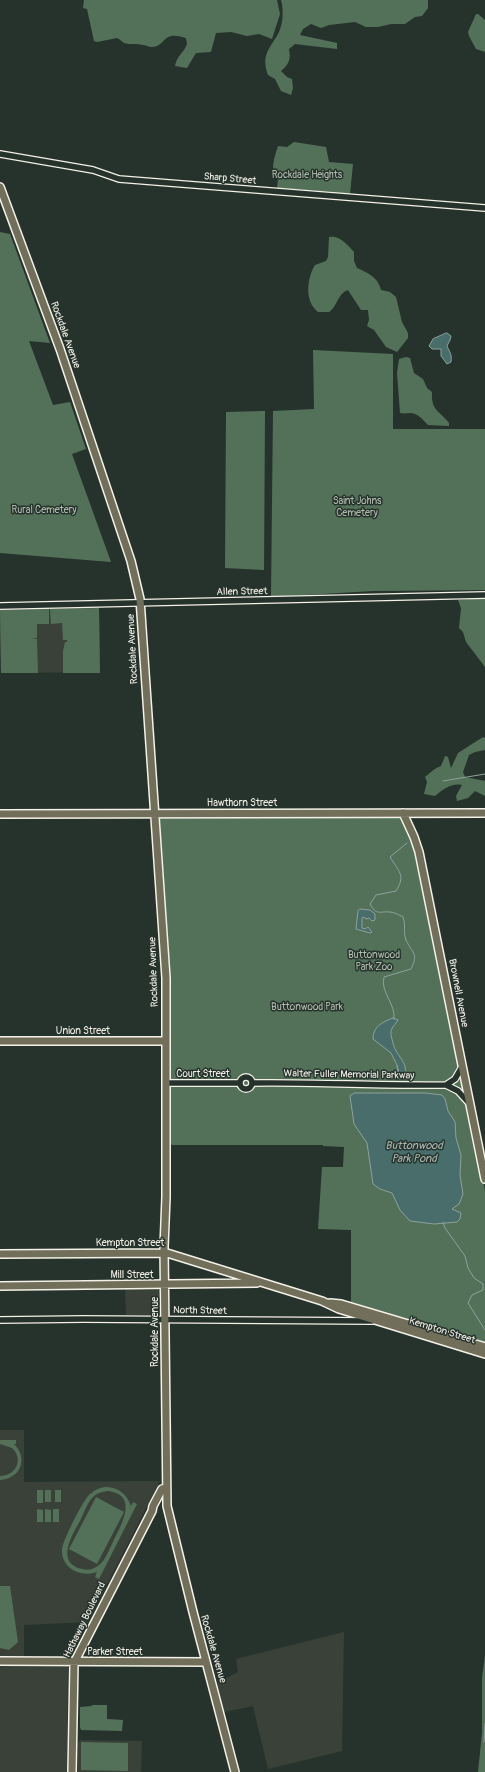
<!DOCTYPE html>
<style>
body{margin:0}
canvas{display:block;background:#26332d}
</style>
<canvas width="485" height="1772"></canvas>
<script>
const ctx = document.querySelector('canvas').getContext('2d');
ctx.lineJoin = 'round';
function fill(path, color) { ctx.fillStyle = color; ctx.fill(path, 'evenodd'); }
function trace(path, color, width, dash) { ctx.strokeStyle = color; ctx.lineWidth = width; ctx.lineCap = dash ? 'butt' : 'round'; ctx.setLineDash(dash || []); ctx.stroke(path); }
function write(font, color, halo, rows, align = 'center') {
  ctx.font = font + ' Pangolin,sans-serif'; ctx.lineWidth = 3; ctx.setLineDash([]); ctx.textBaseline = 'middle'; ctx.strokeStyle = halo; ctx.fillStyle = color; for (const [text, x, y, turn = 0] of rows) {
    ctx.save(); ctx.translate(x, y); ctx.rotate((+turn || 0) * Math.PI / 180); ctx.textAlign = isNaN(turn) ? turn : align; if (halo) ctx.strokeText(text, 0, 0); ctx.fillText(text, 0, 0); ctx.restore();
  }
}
fill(new Path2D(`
 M 99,607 L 100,672 L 1,673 L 0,609 Z
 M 125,1288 L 159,1288 L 159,1315 L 126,1315 Z
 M 0,1430 L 24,1430 L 24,1482 L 160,1481 L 88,1622 L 24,1625 L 24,1665 L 68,1666 L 67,1772 L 0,1772 Z
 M 344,1632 L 342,1751 L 268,1769 L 253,1706 L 224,1712 L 217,1683 L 238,1672 L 236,1659 Z
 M 80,1740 L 142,1741 L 141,1772 L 78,1772 L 78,1743 Z`), '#3a4138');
fill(new Path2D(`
 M 84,0 L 277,0 L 280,14 L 272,39 L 259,34 L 247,36 L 231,32 L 216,33 L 211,52 L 196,53 L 187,68 L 175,66 C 177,55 184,53 187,44 L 186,38 C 161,30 168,45 152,47 C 148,47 146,45 143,45 C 137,43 130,45 124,43 C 121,41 120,39 117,38 L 97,42 L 94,41 L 87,9 L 83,8 Z
 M 281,0 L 428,0 L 428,8 L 422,16 L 415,17 L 405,24 L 391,24 L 378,27 L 366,27 L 355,22 L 329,25 L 321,28 L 311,24 L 303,29 L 300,35 L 337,43 L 337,49 L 295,44 L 289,49 C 291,60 289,64 281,71 L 287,77 L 292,79 L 293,88 L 291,95 L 281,91 L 275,79 L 268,75 C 261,55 269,50 278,34 C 283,25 284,10 281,0 Z
 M 476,14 L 478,14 L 485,20 L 485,52 L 476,49 L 469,36 L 468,32 Z
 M 294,142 L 326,147 L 329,162 L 353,164 L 350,194 L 337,193 L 335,194 L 334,192 L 277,188 L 278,179 C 269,172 275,155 278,146 L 287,147 Z
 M 0,232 L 10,234 L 50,343 L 29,341 L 53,405 L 70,402 L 86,449 L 72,454 L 111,562 L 0,553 Z
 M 329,237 C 339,235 347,244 354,252 L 354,261 L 357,268 C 368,273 378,277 381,290 L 390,292 L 396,297 L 402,322 L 408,333 L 408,338 L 397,352 L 386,347 L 374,330 L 367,326 L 369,320 L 368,310 L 361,310 L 348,290 C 338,293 337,307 329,312 L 318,312 C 304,301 307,278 315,265 L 326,261 L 328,257 Z
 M 313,350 L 393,354 L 393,429 L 485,429 L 485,590 L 373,591 L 271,597 L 273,411 L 314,409 Z
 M 406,357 L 410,358 L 414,373 L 423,379 L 427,388 L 432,392 C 431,411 439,410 449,423 L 449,426 L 428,425 C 423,420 419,414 411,413 C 407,413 404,414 400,413 L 397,373 L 399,359 Z
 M 265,411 L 264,570 L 225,568 L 226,412 Z
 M 485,598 L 485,667 L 466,642 L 463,632 L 459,628 L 461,608 L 458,600 Z
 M 99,608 L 100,673 L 63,673 L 63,651 L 65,642 L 67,642 L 67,640 L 63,640 L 62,623 L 51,624 L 50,609 Z
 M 49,609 L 49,624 L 37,624 L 37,638 L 31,638 L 37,639 L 38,673 L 1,673 L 0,610 Z
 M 483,737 L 485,738 L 485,750 L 475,752 L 469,755 L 463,772 L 465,777 L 485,781 L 485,796 L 475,791 L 468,798 L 457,801 L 456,796 L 462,785 C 451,783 444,789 435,796 L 424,794 L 427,782 L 425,777 C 430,773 435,768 441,766 L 445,756 L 448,757 L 451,768 L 458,753 Z
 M 398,816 L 401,818 L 412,840 L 418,859 L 485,1191 L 485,1344 L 351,1302 L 351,1230 L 318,1229 L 322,1167 L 343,1167 L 344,1147 L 323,1146 L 323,1145 L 172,1145 L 170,1143 L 159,818 Z
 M 0,1440 L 16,1440 L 16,1444 L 14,1444 C 29,1459 20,1479 0,1480 L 0,1476 C 16,1476 24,1459 12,1448 L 0,1444 Z
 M 105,1487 C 118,1487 127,1494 131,1506 L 133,1502 L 137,1504 L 99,1579 L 95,1577 L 97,1572 C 80,1578 61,1568 62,1549 C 63,1540 82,1503 88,1496 C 93,1491 98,1488 105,1487 ZM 107,1491 C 140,1494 121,1526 113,1542 C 109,1549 106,1560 99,1565 C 94,1569 88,1571 82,1569 C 55,1563 72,1535 80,1521 C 84,1513 87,1503 93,1497 C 97,1493 102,1492 107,1491 Z
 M 37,1490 L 43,1490 L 43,1503 L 37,1503 Z
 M 45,1490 L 51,1490 L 51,1502 L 45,1502 Z
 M 55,1490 L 61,1490 L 61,1502 L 55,1502 Z
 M 96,1497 L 124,1512 L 97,1564 L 69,1549 Z
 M 37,1509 L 43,1510 L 43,1522 L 37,1522 Z
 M 45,1509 L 51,1510 L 51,1522 L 45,1522 Z
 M 53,1509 L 59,1509 L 59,1522 L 53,1522 Z
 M 0,1586 L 10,1586 L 18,1642 L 9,1650 L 0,1648 Z
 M 485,1655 L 485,1772 L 478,1772 L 482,1733 L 482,1678 Z
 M 92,1705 L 107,1705 L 107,1719 L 123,1720 L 122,1731 L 81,1730 L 80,1727 L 80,1707 L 92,1706 Z
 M 81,1742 L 128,1743 L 128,1771 L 81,1770 Z`), '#537159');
const water = new Path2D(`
 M 447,333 L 451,336 L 450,340 L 447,346 C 450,353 452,354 451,362 L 447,364 L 441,356 L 441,349 L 432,349 L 429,346 L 433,339 Z
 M 360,909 L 370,910 L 375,914 L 375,920 L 372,921 L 369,918 L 366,919 L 364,917 L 362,918 L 362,928 L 365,929 L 368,927 L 372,932 L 370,933 L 356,929 L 358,911 Z
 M 393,1018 L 398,1020 C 396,1024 390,1028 391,1034 C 391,1036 394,1048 395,1049 C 400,1059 410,1066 403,1078 L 400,1077 L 397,1065 L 391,1053 L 373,1039 C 373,1026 383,1022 393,1018 Z
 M 355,1093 L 426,1093 L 442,1095 L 445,1099 L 448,1111 L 455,1122 L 456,1138 L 461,1155 L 460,1175 L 463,1194 L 459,1204 L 452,1209 L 461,1213 L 460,1219 L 457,1222 L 434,1224 L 410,1221 L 400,1210 L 392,1193 L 380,1189 L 373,1184 L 367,1143 L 354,1124 L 350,1096 Z`);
fill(water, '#486d6b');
trace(water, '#8da29d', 1);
trace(new Path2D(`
 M 443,781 L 485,774
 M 394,1019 C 396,1004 380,992 384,977 L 411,969 C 419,953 412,953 406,940 C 403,932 406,925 403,917 C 399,915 394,912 390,912 C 379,911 377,916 370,904 L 376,895 L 396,891 C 406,875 399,872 390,857 L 407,843
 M 397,1066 L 399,1079
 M 443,1222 L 445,1228 L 465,1256 L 468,1268 L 474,1278 L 483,1284 L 483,1290 L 472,1295 L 468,1303 L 485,1330
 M 484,1742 L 485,1724`), '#8da29d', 1);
const minor = new Path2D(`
 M 0,154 L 93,170 L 119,179 L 485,208
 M 0,606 L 485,595
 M240 1083a6 6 0 1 1 12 0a6 6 0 1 1-12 0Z
 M 166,1083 L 240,1083
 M 252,1083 C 317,1082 381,1086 446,1085 L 458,1091 L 468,1102
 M 446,1085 L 455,1079 L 462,1067
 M 0,1320 L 83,1319 L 372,1321`);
const major = new Path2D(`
 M 0,187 L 60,349 L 131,561 L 140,599 L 166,978 L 166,1197 L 164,1247 L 167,1506 L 193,1612 L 235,1772
 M 403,813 L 414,837 L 419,852 L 485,1179
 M 0,814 L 485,813
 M 0,1041 L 166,1041
 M 0,1254 L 167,1253 L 322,1301 L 339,1309 L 485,1354
 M 0,1286 L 257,1283
 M 330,1303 L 341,1304 L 485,1347
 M 0,1661 L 206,1662
 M 72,1772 L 74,1663 L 152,1511 L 153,1506 L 162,1489 L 166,1488`);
trace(minor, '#f4f1e8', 8);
trace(major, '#f4f1e8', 10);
trace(minor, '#26332d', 5.5);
trace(major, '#716e59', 7);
write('10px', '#b4beaf', '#26332d', [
 ["Rockdale Heights",307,175],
 ["Saint Johns",357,501],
 ["Cemetery",357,513],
 ["Rural Cemetery",44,510],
 ["Buttonwood",374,955],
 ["Park Zoo",374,967],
 ["Buttonwood Park",307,1007]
]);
write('10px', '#f4f1e8', '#26332d', [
 ["Sharp Street",230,179,5],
 ["Rockdale Avenue",65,335,70],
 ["Allen Street",242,592,-1],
 ["Rockdale Avenue",133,649,-93],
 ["Hawthorn Street",242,803],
 ["Rockdale Avenue",154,972,-92],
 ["Brownell Avenue",458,993,79],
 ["Union Street",83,1031],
 ["Court Street",203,1074],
 ["Walter Fuller Memorial Parkway",349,1075,1],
 ["Kempton Street",130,1243],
 ["Mill Street",132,1275],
 ["North Street",200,1311,1],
 ["Kempton Street",442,1331,17],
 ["Rockdale Avenue",155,1332,-90],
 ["Hathaway Boulevard",85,1620,-64],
 ["Rockdale Avenue",213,1649,74],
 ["Parker Street",115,1652]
]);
write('italic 11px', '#afbcb6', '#26332d', [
 ["Buttonwood",414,1146],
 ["Park Pond",414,1159]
]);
</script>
